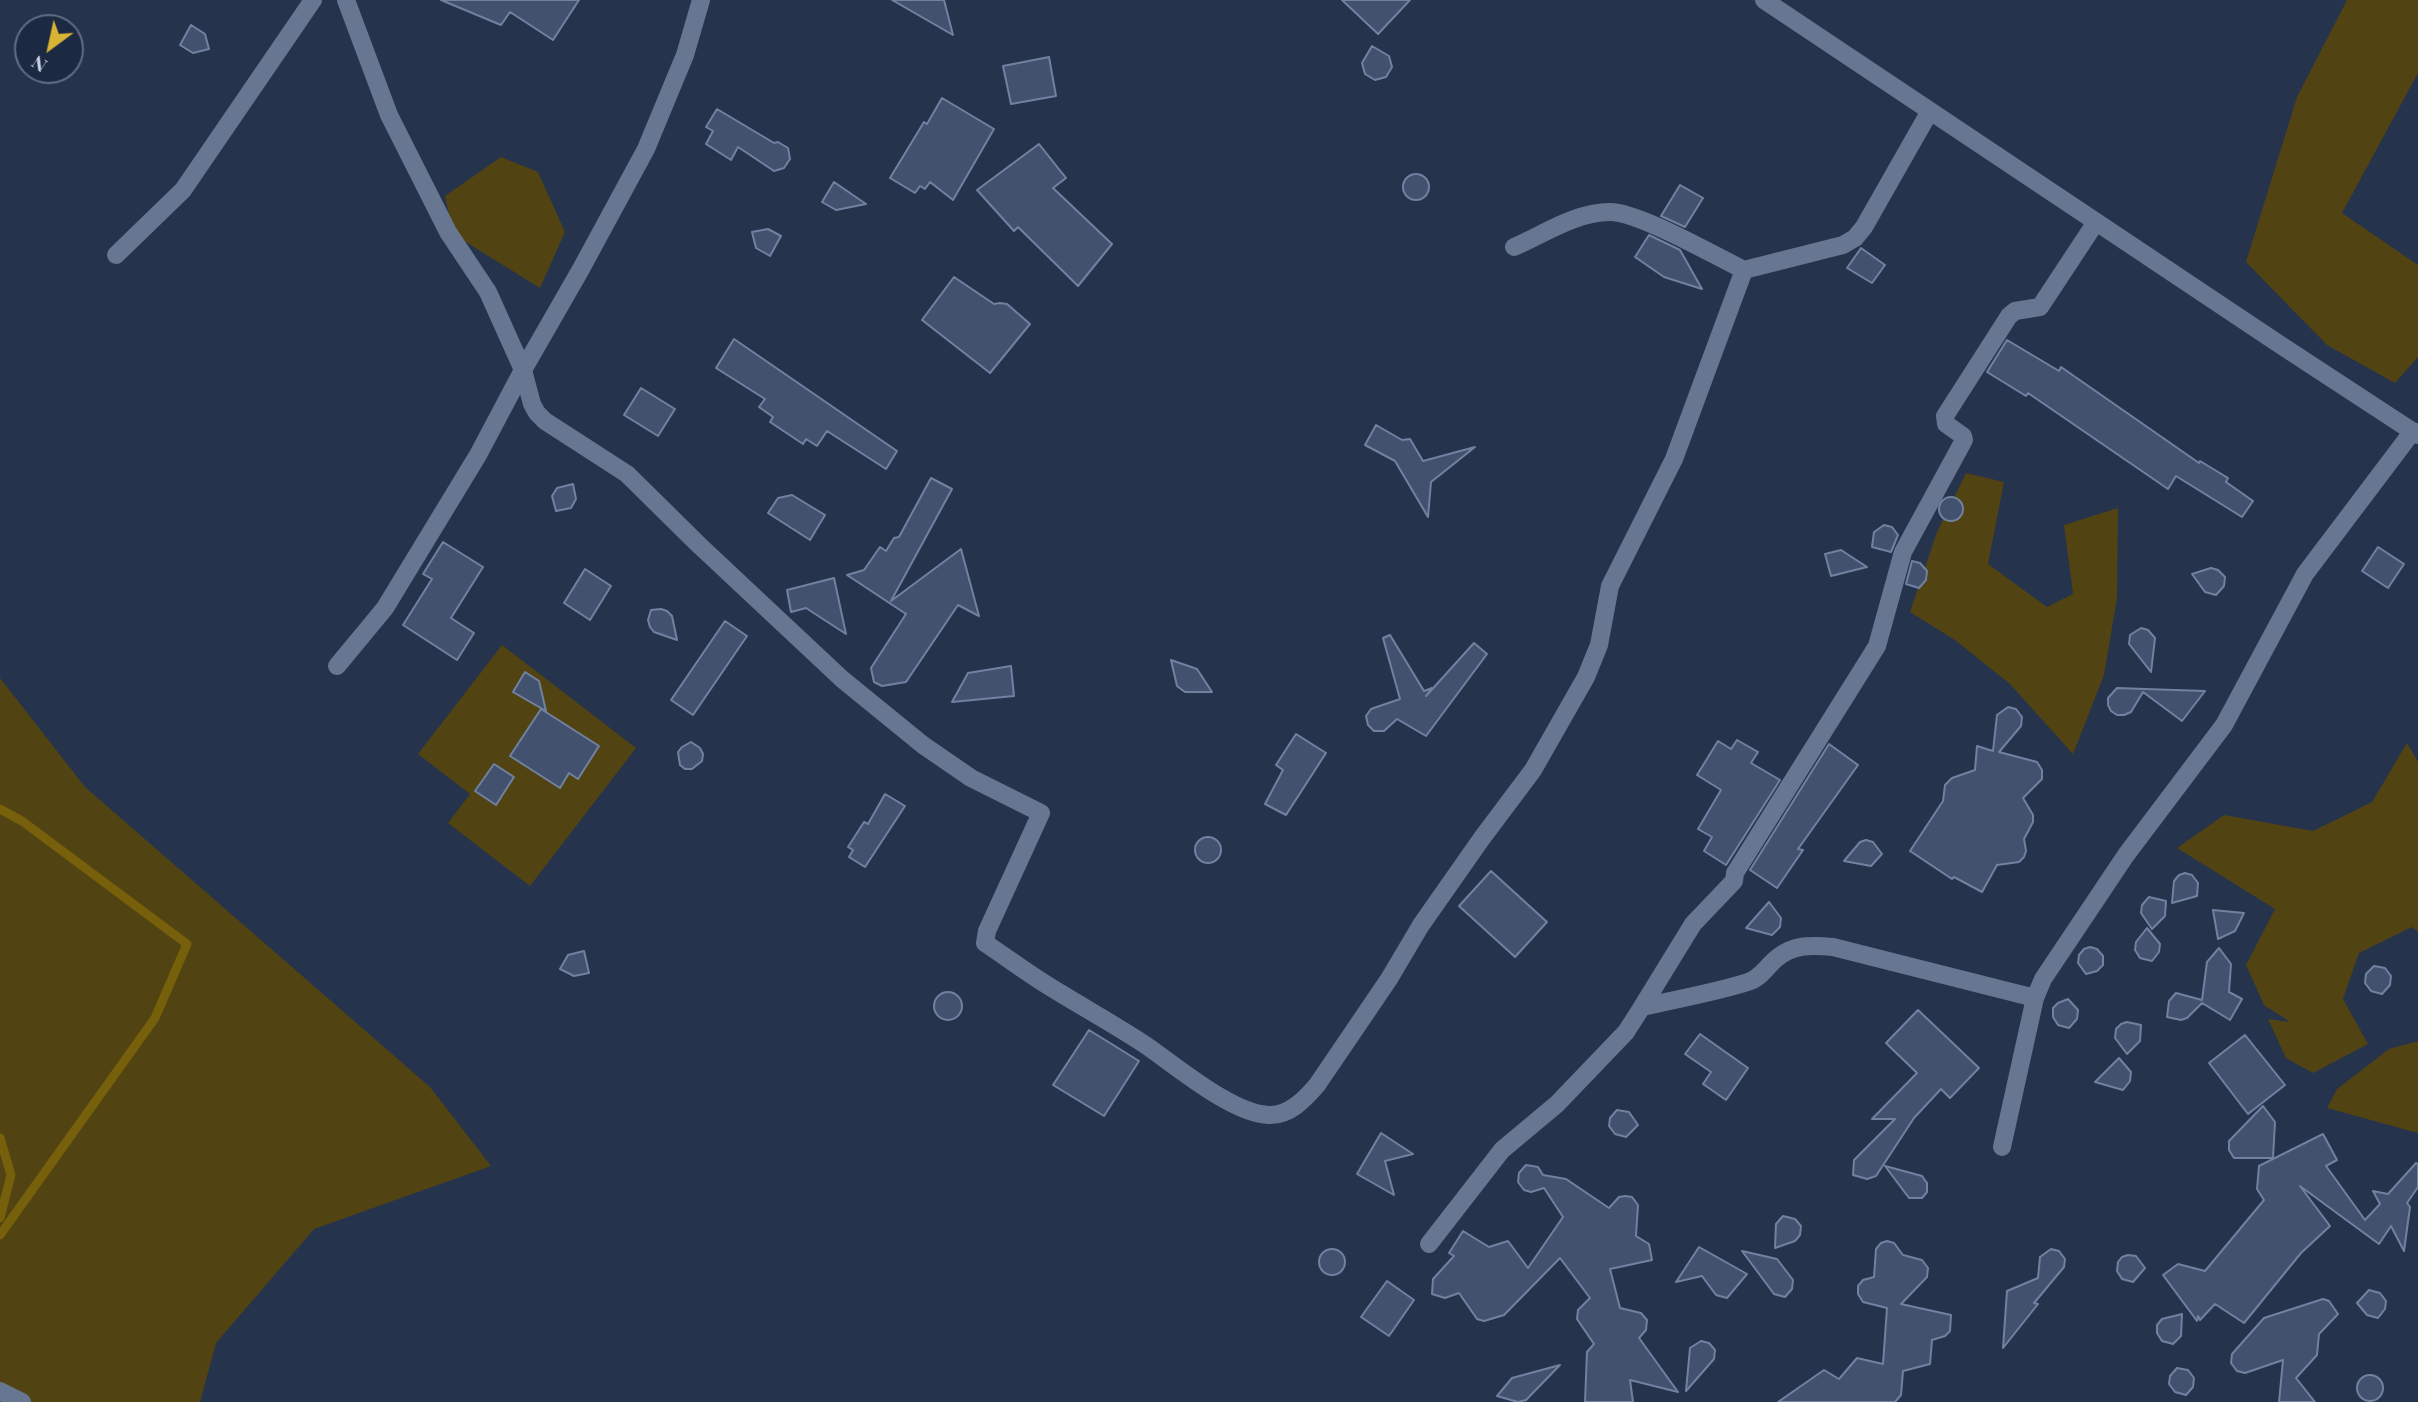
<!DOCTYPE html>
<style>
body{margin:0}
#map{position:relative;width:2418px;height:1402px;overflow:hidden;background:#25334d;font-family:"Playfair Display",serif}
canvas{display:block}
.north{position:absolute;left:14px;top:14px;width:70px;height:70px;box-sizing:border-box;background:#1c2942;border:2px solid #616d82;border-radius:50%;rotate:213deg;font-size:19px;font-weight:700;line-height:28px;text-align:center;color:#c9d2e3}
.north::after{content:'';display:block;margin:auto;width:24px;height:32px;background:#d9b334;clip-path:polygon(50% 0,100% 100%,50% 72%,0 100%)}
</style>
<div id="map">
<canvas width="2418" height="1402"></canvas>
<div class="north">N</div>
</div>
<script>
const ctx = document.querySelector('canvas').getContext('2d');
ctx.lineJoin = 'round';
function fill(path, color) { ctx.fillStyle = color; ctx.fill(path, 'evenodd'); }
function trace(path, color, width, dash) { ctx.strokeStyle = color; ctx.lineWidth = width; ctx.lineCap = dash ? 'butt' : 'round'; ctx.setLineDash(dash || []); ctx.stroke(path); }
fill(new Path2D(`
 M 2347,0 L 2418,0 L 2418,73 L 2342,213 L 2418,265 L 2418,357 L 2395,383 L 2327,345 L 2246,262 L 2297,97 Z
 M 501,157 L 538,172 L 565,232 L 540,288 L 453,234 L 445,196 Z
 M 1966,473 L 2004,482 L 1988,564 L 2047,607 L 2073,594 L 2064,525 L 2118,508 L 2117,598 L 2104,675 L 2073,754 L 2010,684 L 1955,640 L 1910,612 L 1937,532 Z
 M 502,645 L 636,748 L 530,886 L 448,823 L 470,794 L 418,754 Z
 M 0,678 L 85,787 L 430,1087 L 491,1166 L 314,1229 L 216,1343 L 200,1402 L 0,1402 Z
 M 2407,743 L 2418,762 L 2418,932 L 2412,927 L 2359,953 L 2343,999 L 2368,1044 L 2313,1073 L 2286,1058 L 2268,1019 L 2290,1022 L 2264,1005 L 2246,965 L 2275,909 L 2177,848 L 2224,815 L 2313,831 L 2372,802 Z
 M 2418,1041 L 2418,1133 L 2327,1108 L 2337,1089 L 2389,1049 Z`), '#524312');
trace(new Path2D(`
 M 0,809 L 22,821 L 187,944 L 155,1018 L 0,1235
 M 0,1138 L 11,1175 L 0,1218`), '#77600b', 9);
const building = new Path2D(`
 M 441,0 L 579,0 L 553,40 L 510,12 L 501,25 Z
 M 892,0 L 944,0 L 953,35 Z
 M 1342,0 L 1410,0 L 1378,34 Z
 M 191,25 L 205,34 L 209,49 L 193,53 L 180,45 Z
 M 1372,46 L 1389,56 L 1392,67 L 1386,77 L 1375,80 L 1365,74 L 1362,63 Z
 M 1049,57 L 1056,96 L 1011,104 L 1003,66 Z
 M 942,98 L 994,129 L 953,200 L 930,182 L 925,189 L 920,186 L 915,193 L 890,178 L 924,122 L 927,124 Z
 M 717,109 L 774,143 L 778,142 L 788,148 L 790,159 L 784,168 L 774,171 L 738,147 L 731,160 L 706,144 L 713,131 L 706,127 Z
 M 1039,144 L 1066,178 L 1053,188 L 1112,244 L 1078,286 L 1018,227 L 1014,231 L 977,190 Z
 M1403 187a13 13 0 1 1 26 0a13 13 0 1 1-26 0Z
 M 834,182 L 866,204 L 836,210 L 822,202 Z
 M 1680,185 L 1703,198 L 1685,227 L 1661,216 Z
 M 768,229 L 781,236 L 770,256 L 756,248 L 752,232 Z
 M 1649,235 L 1680,250 L 1702,289 L 1664,277 L 1635,257 Z
 M 1861,248 L 1885,265 L 1872,283 L 1847,268 Z
 M 954,277 L 994,304 L 1000,303 L 1007,304 L 1030,324 L 990,373 L 922,320 Z
 M 734,339 L 897,451 L 886,469 L 827,431 L 817,446 L 806,439 L 803,444 L 770,422 L 773,417 L 759,407 L 765,399 L 716,368 Z
 M 2007,340 L 2059,371 L 2061,367 L 2199,463 L 2200,461 L 2228,478 L 2226,482 L 2253,501 L 2242,517 L 2176,476 L 2168,489 L 2028,393 L 2026,396 L 1987,372 Z
 M 641,388 L 675,409 L 658,436 L 624,415 Z
 M 1376,425 L 1402,440 L 1410,439 L 1423,461 L 1475,447 L 1431,482 L 1428,517 L 1395,461 L 1365,445 Z
 M 931,478 L 952,489 L 891,601 L 961,549 L 979,616 L 958,605 L 906,682 L 882,686 L 874,682 L 871,668 L 906,614 L 847,575 L 864,570 L 880,547 L 886,551 L 894,538 L 899,537 Z
 M 573,484 L 576,499 L 571,508 L 556,511 L 552,496 L 557,488 Z
 M 792,495 L 825,515 L 810,540 L 768,513 L 778,498 Z
 M1939 509a12 12 0 1 1 24 0a12 12 0 1 1-24 0Z
 M 1884,525 L 1892,527 L 1898,535 L 1891,552 L 1872,547 L 1874,532 Z
 M 443,542 L 483,567 L 451,618 L 474,633 L 457,660 L 403,625 L 432,579 L 423,574 Z
 M 2378,547 L 2404,564 L 2388,588 L 2362,571 Z
 M 1841,550 L 1867,567 L 1831,576 L 1825,554 Z
 M 1912,561 L 1920,563 L 1927,571 L 1926,580 L 1919,588 L 1906,584 Z
 M 2211,568 L 2218,570 L 2225,577 L 2224,586 L 2216,595 L 2205,592 L 2192,574 Z
 M 585,569 L 611,586 L 590,620 L 564,603 Z
 M 834,578 L 846,634 L 806,608 L 791,612 L 787,590 Z
 M 661,609 L 667,611 L 672,616 L 677,640 L 654,632 L 650,627 L 648,620 L 651,610 Z
 M 725,621 L 747,636 L 693,715 L 671,700 Z
 M 2141,628 L 2148,630 L 2155,638 L 2151,672 L 2129,644 L 2130,635 Z
 M 1390,635 L 1424,691 L 1432,688 L 1426,696 L 1474,643 L 1487,654 L 1426,736 L 1397,719 L 1384,731 L 1374,731 L 1368,725 L 1366,716 L 1371,709 L 1400,699 L 1383,638 Z
 M 1171,660 L 1197,669 L 1212,692 L 1185,692 L 1177,686 Z
 M 1011,666 L 1014,696 L 952,702 L 968,673 Z
 M 525,672 L 539,681 L 546,711 L 513,692 Z
 M 2117,688 L 2145,689 L 2205,691 L 2182,721 L 2143,692 L 2131,712 L 2124,715 L 2117,715 L 2111,711 L 2108,705 L 2108,698 Z
 M 2008,707 L 2016,709 L 2022,717 L 2021,726 L 1999,752 L 2037,762 L 2042,770 L 2042,779 L 2023,798 L 2033,815 L 2033,822 L 2024,839 L 2026,851 L 2024,857 L 2019,862 L 1997,865 L 1982,892 L 1954,877 L 1952,879 L 1910,851 L 1943,801 L 1945,785 L 1952,778 L 1975,770 L 1977,746 L 1993,751 L 1997,715 Z
 M 541,709 L 599,746 L 578,779 L 569,773 L 560,788 L 510,756 Z
 M 1296,734 L 1326,753 L 1286,815 L 1265,804 L 1283,770 L 1276,765 Z
 M 1737,740 L 1758,752 L 1751,763 L 1780,780 L 1726,865 L 1704,851 L 1712,837 L 1698,829 L 1721,790 L 1697,775 L 1718,741 L 1731,749 Z
 M 691,742 L 700,748 L 703,754 L 702,761 L 692,769 L 685,769 L 680,765 L 678,752 L 682,747 Z
 M 1829,744 L 1858,765 L 1798,849 L 1803,850 L 1777,888 L 1750,870 Z
 M 494,764 L 514,777 L 496,805 L 475,791 Z
 M 885,794 L 905,806 L 865,867 L 849,857 L 853,850 L 848,847 L 864,822 L 868,824 Z
 M1195 850a13 13 0 1 1 26 0a13 13 0 1 1-26 0Z
 M 1866,840 L 1873,842 L 1882,854 L 1871,866 L 1844,861 L 1860,842 Z
 M 1491,871 L 1547,922 L 1515,957 L 1459,906 Z
 M 2185,873 L 2192,875 L 2198,883 L 2197,896 L 2172,903 L 2174,881 L 2179,875 Z
 M 2149,897 L 2166,901 L 2165,916 L 2152,929 L 2141,913 L 2142,905 Z
 M 1769,902 L 1781,918 L 1780,927 L 1772,935 L 1746,928 Z
 M 2213,910 L 2244,913 L 2235,931 L 2218,939 Z
 M 2147,928 L 2160,944 L 2159,952 L 2152,961 L 2140,958 L 2135,950 L 2136,942 Z
 M 2090,947 L 2097,949 L 2103,956 L 2103,965 L 2097,971 L 2086,974 L 2078,963 L 2079,955 L 2084,949 Z
 M 2219,948 L 2231,964 L 2229,992 L 2242,999 L 2230,1020 L 2202,1003 L 2187,1018 L 2181,1020 L 2167,1017 L 2169,1001 L 2176,993 L 2202,1000 L 2207,962 Z
 M 584,951 L 589,973 L 574,976 L 560,969 L 568,955 Z
 M 2374,966 L 2385,968 L 2391,976 L 2390,985 L 2382,994 L 2371,991 L 2365,983 L 2366,974 Z
 M934 1006a14 14 0 1 1 28 0a14 14 0 1 1-28 0Z
 M 2068,999 L 2078,1010 L 2077,1019 L 2069,1028 L 2058,1025 L 2053,1017 L 2053,1008 L 2058,1003 Z
 M 1918,1010 L 1979,1068 L 1950,1098 L 1941,1089 L 1914,1118 L 1876,1176 L 1867,1179 L 1853,1175 L 1854,1160 L 1895,1119 L 1872,1119 L 1917,1073 L 1886,1043 Z
 M 2127,1022 L 2141,1025 L 2140,1041 L 2127,1054 L 2115,1038 L 2116,1029 L 2121,1024 Z
 M 1089,1030 L 1139,1061 L 1104,1116 L 1053,1085 Z
 M 1700,1034 L 1748,1068 L 1726,1100 L 1703,1084 L 1711,1072 L 1685,1054 Z
 M 2245,1035 L 2285,1085 L 2248,1114 L 2209,1063 Z
 M 2119,1058 L 2131,1072 L 2130,1081 L 2123,1090 L 2095,1082 Z
 M 2263,1106 L 2275,1122 L 2273,1158 L 2234,1158 L 2229,1150 L 2229,1141 Z
 M 1617,1110 L 1629,1112 L 1638,1125 L 1626,1137 L 1615,1134 L 1609,1126 L 1610,1118 Z
 M 1381,1133 L 1413,1154 L 1385,1161 L 1394,1195 L 1357,1174 Z
 M 2323,1134 L 2337,1160 L 2326,1166 L 2365,1220 L 2380,1204 L 2373,1191 L 2388,1194 L 2416,1163 L 2418,1164 L 2418,1187 L 2407,1203 L 2410,1207 L 2404,1251 L 2391,1226 L 2379,1244 L 2300,1186 L 2330,1226 L 2301,1253 L 2244,1323 L 2215,1304 L 2200,1320 L 2198,1316 L 2197,1321 L 2163,1275 L 2178,1264 L 2205,1271 L 2264,1200 L 2257,1189 L 2259,1166 Z
 M 1526,1165 L 1538,1167 L 1543,1175 L 1566,1179 L 1609,1208 L 1619,1197 L 1625,1196 L 1632,1197 L 1638,1205 L 1636,1236 L 1649,1244 L 1652,1260 L 1610,1269 L 1620,1308 L 1641,1313 L 1647,1320 L 1646,1330 L 1639,1338 L 1678,1392 L 1630,1380 L 1633,1402 L 1585,1402 L 1587,1352 L 1594,1344 L 1577,1319 L 1578,1310 L 1590,1298 L 1560,1258 L 1504,1315 L 1484,1321 L 1477,1319 L 1459,1293 L 1445,1298 L 1432,1294 L 1433,1279 L 1454,1256 L 1449,1253 L 1463,1231 L 1489,1247 L 1508,1241 L 1528,1268 L 1563,1217 L 1544,1188 L 1531,1192 L 1524,1190 L 1518,1182 L 1519,1173 Z
 M 1885,1166 L 1922,1176 L 1927,1183 L 1927,1192 L 1922,1198 L 1909,1198 Z
 M 1783,1216 L 1795,1219 L 1801,1226 L 1800,1235 L 1795,1241 L 1775,1248 L 1776,1224 Z
 M 1887,1241 L 1894,1243 L 1903,1255 L 1922,1260 L 1928,1268 L 1927,1277 L 1901,1304 L 1951,1315 L 1950,1331 L 1945,1336 L 1932,1340 L 1930,1364 L 1903,1371 L 1901,1395 L 1895,1402 L 1778,1402 L 1824,1370 L 1839,1379 L 1857,1358 L 1883,1364 L 1887,1308 L 1863,1302 L 1858,1294 L 1858,1286 L 1863,1280 L 1874,1277 L 1876,1249 L 1881,1243 Z
 M 1699,1247 L 1747,1274 L 1727,1298 L 1716,1295 L 1702,1276 L 1676,1282 Z
 M1319 1262a13 13 0 1 1 26 0a13 13 0 1 1-26 0Z
 M 2051,1249 L 2059,1251 L 2065,1259 L 2064,1267 L 2034,1303 L 2038,1304 L 2003,1348 L 2007,1291 L 2038,1278 L 2040,1257 Z
 M 1742,1251 L 1777,1259 L 1793,1280 L 1792,1289 L 1785,1297 L 1774,1294 Z
 M 2128,1255 L 2136,1256 L 2145,1268 L 2133,1282 L 2122,1279 L 2117,1271 L 2118,1262 L 2122,1257 Z
 M 1387,1281 L 1414,1300 L 1389,1336 L 1361,1317 Z
 M 2369,1290 L 2380,1293 L 2386,1301 L 2385,1309 L 2378,1318 L 2367,1315 L 2357,1303 Z
 M 2323,1299 L 2329,1301 L 2338,1314 L 2319,1334 L 2317,1355 L 2296,1378 L 2315,1402 L 2279,1402 L 2283,1360 L 2245,1373 L 2237,1371 L 2231,1363 L 2232,1354 L 2264,1318 Z
 M 2182,1314 L 2181,1336 L 2173,1344 L 2162,1341 L 2157,1333 L 2157,1325 L 2162,1319 Z
 M 1701,1341 L 1709,1343 L 1715,1350 L 1714,1359 L 1686,1391 L 1690,1348 Z
 M 1560,1365 L 1526,1400 L 1518,1402 L 1497,1396 L 1512,1378 Z
 M 2177,1368 L 2188,1370 L 2194,1378 L 2193,1387 L 2186,1395 L 2175,1392 L 2169,1384 L 2170,1376 Z
 M2357 1388a13 13 0 1 1 26 0a13 13 0 1 1-26 0Z`);
fill(building, '#42516d');
trace(building, '#7182a0', 2);
trace(new Path2D(`
 M 346,0 L 389,115 L 448,232 L 488,292 L 523,370 L 532,404 L 537,413 L 545,421 L 627,474 L 699,545 L 842,679 L 923,745 L 971,778 L 1041,813 L 987,931 L 985,943 C 1006,957 1026,972 1047,985 C 1079,1005 1112,1023 1144,1044 C 1175,1065 1232,1114 1269,1115 C 1289,1116 1305,1099 1317,1085 L 1389,979 L 1421,925 L 1482,838 L 1533,770 L 1586,677 L 1599,645 L 1610,586 L 1674,459 L 1744,270
 M 1764,0 L 2276,342 L 2418,435
 M 1514,247 C 1544,234 1576,212 1610,212 C 1639,212 1715,256 1744,270 L 1843,245 L 1855,238 L 1864,227 L 1930,111
 M 116,255 L 183,190 L 313,0
 M 337,666 L 385,608 L 478,455 L 523,370 L 581,269 L 646,149 L 685,55 L 701,0
 M 1642,1007 L 1693,924 L 1734,881 L 1735,873 L 1877,646 L 1903,552 L 1964,440 L 1963,436 L 1946,424 L 1945,416 L 2009,316 L 2015,311 L 2040,307 L 2096,222
 M 2002,1147 L 2035,998 L 2043,979 L 2126,855 L 2224,725 L 2305,574 L 2413,431
 M 1429,1244 L 1502,1150 L 1557,1104 L 1626,1032 L 1642,1007 C 1677,999 1713,993 1748,982 C 1761,978 1766,967 1777,958 C 1794,944 1812,945 1833,947 L 2035,998
 M 0,1391 L 22,1402`), '#687791', 18);
</script>
